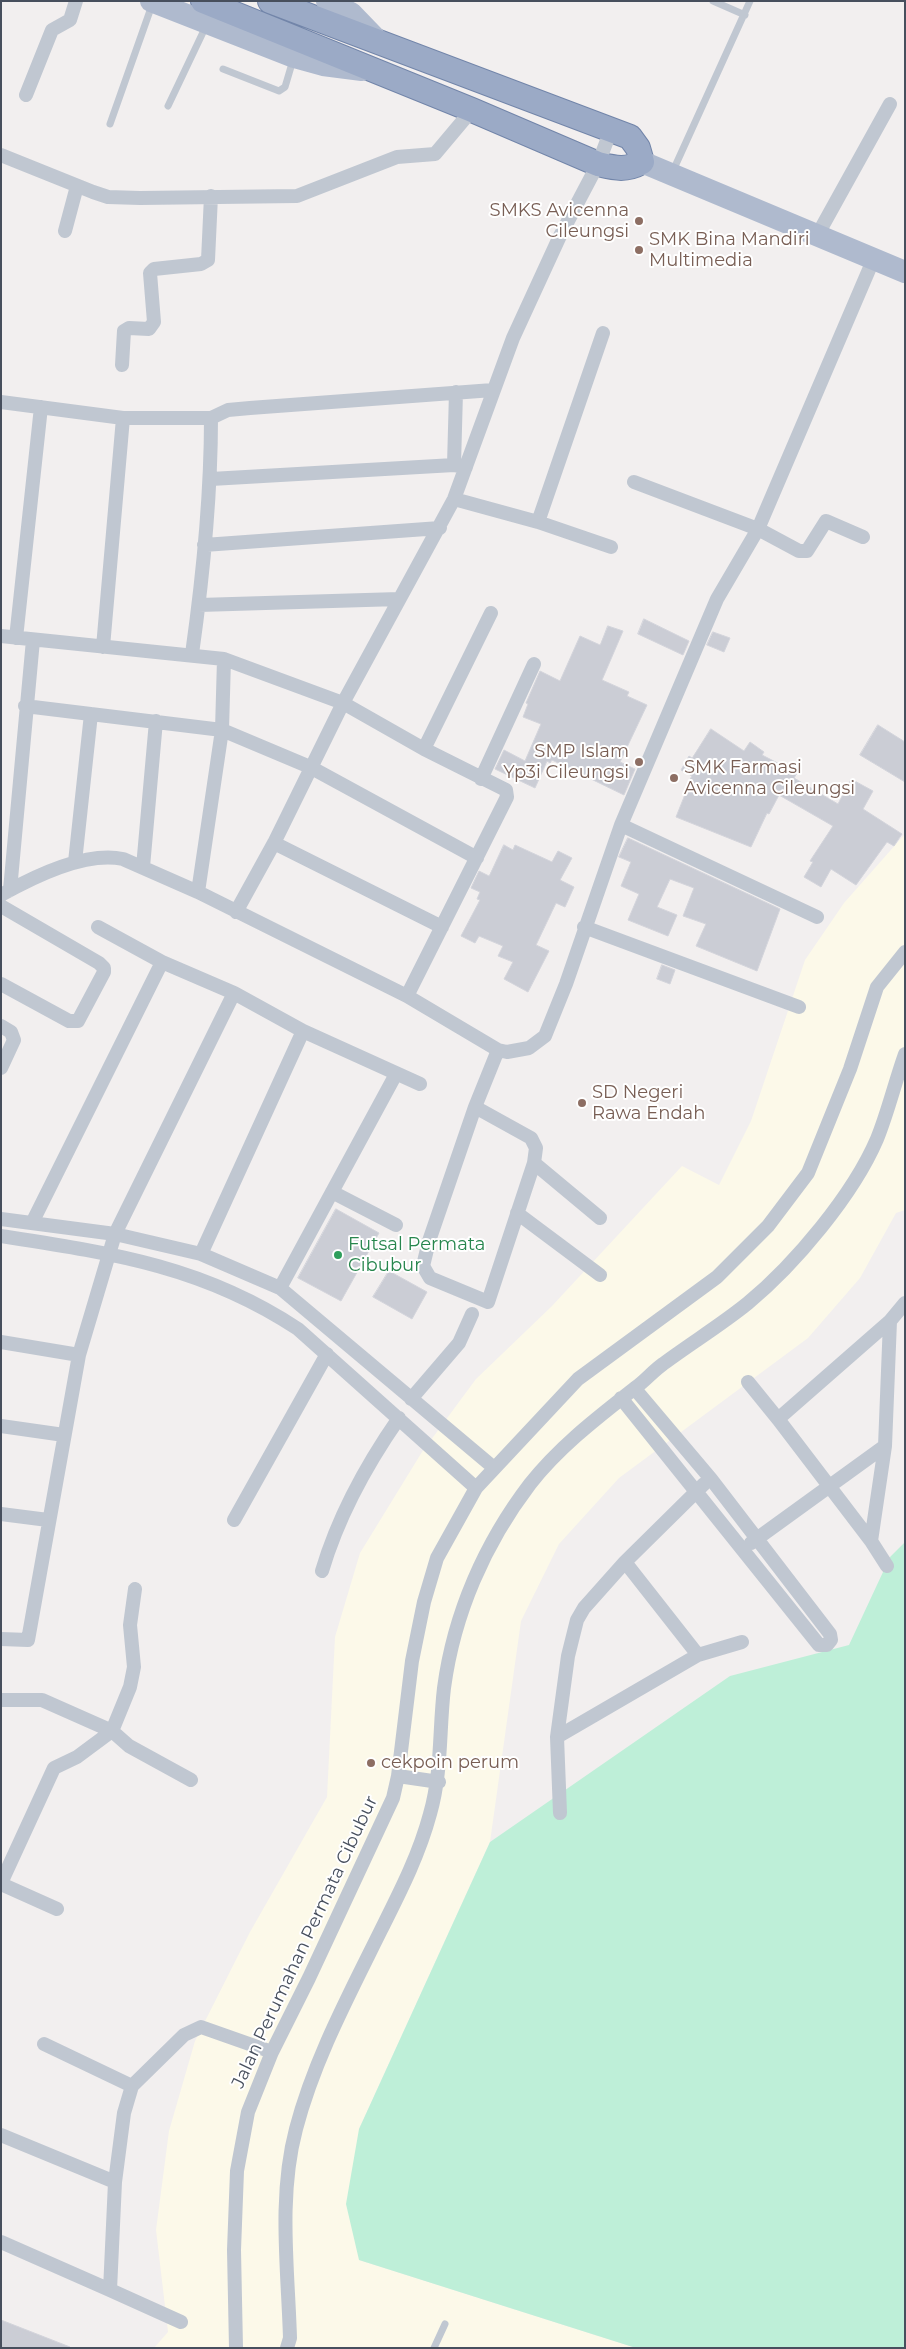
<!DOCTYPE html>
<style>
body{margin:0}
#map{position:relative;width:906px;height:2349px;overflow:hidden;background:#f2efef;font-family:Montserrat,sans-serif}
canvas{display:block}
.frame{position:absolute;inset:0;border:2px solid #474f5d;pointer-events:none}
</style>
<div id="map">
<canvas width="906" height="2349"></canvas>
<div class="frame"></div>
</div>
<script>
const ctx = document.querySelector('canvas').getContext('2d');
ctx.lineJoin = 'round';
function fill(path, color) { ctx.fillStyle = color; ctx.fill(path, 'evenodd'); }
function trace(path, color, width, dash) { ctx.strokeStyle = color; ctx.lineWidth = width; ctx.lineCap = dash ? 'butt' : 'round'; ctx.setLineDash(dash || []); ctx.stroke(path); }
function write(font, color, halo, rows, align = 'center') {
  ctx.font = font + ' Montserrat,sans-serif'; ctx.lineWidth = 4; ctx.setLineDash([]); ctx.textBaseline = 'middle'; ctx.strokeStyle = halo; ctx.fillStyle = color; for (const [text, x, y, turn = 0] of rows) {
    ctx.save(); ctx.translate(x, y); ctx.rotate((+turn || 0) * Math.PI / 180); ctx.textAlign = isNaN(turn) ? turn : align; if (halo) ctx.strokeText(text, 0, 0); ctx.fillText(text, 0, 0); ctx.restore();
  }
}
fill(new Path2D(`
 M 905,834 L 905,1210 L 896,1213 L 860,1278 L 808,1338 L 619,1478 L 559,1544 L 521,1621 L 490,1842 L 359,2129 L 359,2260 L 636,2348 L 154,2348 L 168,2332 L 156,2230 L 169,2131 L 195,2041 L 250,1932 L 327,1797 L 335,1637 L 360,1553 L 422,1452 L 476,1379 L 552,1306 L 682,1166 L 719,1185 L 751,1121 L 805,960 L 844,903 Z`), '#fcf9e9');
fill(new Path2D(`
 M 905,1542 L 905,2348 L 636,2348 L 359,2260 L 346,2204 L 359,2129 L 490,1842 L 730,1676 L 849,1645 L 890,1557 Z`), '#beefd8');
const building = new Path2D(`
 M 644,619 L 689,641 L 683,655 L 638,634 Z
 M 608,626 L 623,631 L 602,680 L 629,692 L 627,696 L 647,705 L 620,762 L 635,769 L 624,795 L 552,760 L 550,763 L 547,761 L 535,788 L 495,769 L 504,750 L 525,761 L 541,724 L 523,717 L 528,704 L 526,703 L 540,671 L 560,681 L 580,636 L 600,645 Z
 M 713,632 L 730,638 L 724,652 L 707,645 Z
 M 878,725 L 905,742 L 905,782 L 860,755 Z
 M 711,729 L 744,751 L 750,742 L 764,752 L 762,755 L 797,773 L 794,778 L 838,804 L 851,779 L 873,791 L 863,809 L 902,834 L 894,846 L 887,842 L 856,885 L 831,869 L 821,887 L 804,877 L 813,862 L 810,861 L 833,826 L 779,795 L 769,814 L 767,813 L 751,847 L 676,817 L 688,787 L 686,786 L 692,776 L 681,770 L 689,756 L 692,758 Z
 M 628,838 L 780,909 L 757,971 L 696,946 L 706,924 L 683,916 L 694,888 L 670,879 L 657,907 L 677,915 L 668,936 L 628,920 L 639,894 L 621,886 L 631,862 L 619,857 Z
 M 504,845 L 513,850 L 515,845 L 552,862 L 558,851 L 572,858 L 560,880 L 574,887 L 565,907 L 556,903 L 536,945 L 549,951 L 528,992 L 504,979 L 513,962 L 498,956 L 503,946 L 479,936 L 475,943 L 461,936 L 480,900 L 477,899 L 480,892 L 471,888 L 479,871 L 489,876 Z
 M 662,965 L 675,970 L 670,984 L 657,979 Z
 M 336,1209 L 379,1233 L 341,1301 L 298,1278 Z
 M 389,1271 L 427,1292 L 412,1319 L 373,1297 Z
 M 1,2320 L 70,2347 L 69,2348 L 1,2348 Z`);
fill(building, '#cbcdd5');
trace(building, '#d3d4db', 1);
const trunk = new Path2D(`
 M 203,1 L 472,110 L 598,164 C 615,168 626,171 642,162 L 638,148 L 630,137 L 270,1`);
trace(trunk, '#7285a9', 26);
trace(new Path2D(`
 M 713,1 L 745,15
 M 223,69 L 279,91 L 285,87 L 293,60
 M 168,106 L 206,26
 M 110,124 L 152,5
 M 672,173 L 750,1
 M 434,2348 L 445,2324`), '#c0c7d1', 7);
trace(new Path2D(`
 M 26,95 L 52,30 L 70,20 L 76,1
 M 1,155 L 93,192 L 108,197 L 140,198 L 297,196 L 397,157 L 435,154 L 472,110
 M 65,231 L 77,186
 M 818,234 L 890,104
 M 122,365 L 124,331 L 129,328 L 149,329 L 154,322 L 150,273 L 154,269 L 201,264 L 208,260 L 211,196
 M 1,402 L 123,418 L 211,418 L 228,410 L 250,408 L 493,390
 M 454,465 L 456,392
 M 211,479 L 454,465 L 466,467
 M 634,482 L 758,529 L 799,551 L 807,551 L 826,521 L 863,537
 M 454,499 L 538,522 L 611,547
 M 538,522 L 603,333
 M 204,545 L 440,528
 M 199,605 L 399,599
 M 1,636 L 224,659 L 343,703 L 424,749 L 506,790 L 507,797 L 407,996
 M 16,638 L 41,407
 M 103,647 L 123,418
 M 192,654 C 203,576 211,496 211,418
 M 25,706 L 222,730 L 224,659
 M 424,749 L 491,613
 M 481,779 L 534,664
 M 621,825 L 817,917
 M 274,843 L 442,927
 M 75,862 L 91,714
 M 143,867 L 156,721
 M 10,890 L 33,640
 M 198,892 L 222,730 L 310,767 L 477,858
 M 1,895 C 33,877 86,851 123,859 L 198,892 L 407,996 L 498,1050
 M 1,906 L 99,963 L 104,968 L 104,972 L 78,1021 L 69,1021 L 1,984
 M 236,912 L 274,843 L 343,703 L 454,499 L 513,338 L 559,238 L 598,164 L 611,130
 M 98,927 L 162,962
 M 584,927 L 799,1007
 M 1,1026 L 11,1032 L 14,1040 L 1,1068
 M 475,1107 L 531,1138 L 536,1148 L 534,1163 L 488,1302 L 430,1278 L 423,1266 L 429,1241 L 475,1107 L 498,1050 L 507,1052 L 529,1048 L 545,1036 L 566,984 L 621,825 L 717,599 L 758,529 L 874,258
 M 534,1163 L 600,1218
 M 332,1192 L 396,1225
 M 517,1213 L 600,1275
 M 1,1219 L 115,1234 L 201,1254 L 280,1288 L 493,1467
 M 32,1223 L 162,962 L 234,993 L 303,1031 L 420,1084
 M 1,1236 C 111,1253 203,1266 298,1329 L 476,1488
 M 201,1254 L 303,1031
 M 280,1288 L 396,1074
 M 1,1342 L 79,1355
 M 748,1382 L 778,1419 L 890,1321
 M 621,1398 L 819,1645 L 827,1645 L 831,1640 L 830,1634 L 711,1479 L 635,1389
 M 411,1399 L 459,1343 L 472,1314
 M 778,1419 L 871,1541 L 885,1446
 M 1,1426 L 64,1435
 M 1,1514 L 48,1520
 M 234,1520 L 327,1354
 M 871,1541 L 887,1566
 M 751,1543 L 885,1446 L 890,1321 L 905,1303
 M 322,1571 C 338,1517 367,1464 399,1418
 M 1,1639 L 28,1640 L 79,1355 L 115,1234 L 234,993
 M 698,1655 L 742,1642
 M 1,1700 L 42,1700 L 112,1731 L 129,1746 L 191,1780
 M 557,1737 L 698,1655 L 625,1562
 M 398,1776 L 439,1782
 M 560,1813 L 557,1737 L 568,1656 L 577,1620 L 584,1608 L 625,1562 L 704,1484
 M 1,1883 L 54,1768 L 77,1757 L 112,1731 L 130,1687 L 134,1667 L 130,1625 L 135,1589
 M 1,1884 L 57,1909
 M 44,2044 L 132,2086
 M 1,2135 L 115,2182
 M 1,2242 L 110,2290
 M 181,2322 L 110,2290 L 115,2182 L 124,2113 L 132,2086 L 184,2035 L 201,2027 L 272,2052
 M 236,2348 L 234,2250 L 237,2171 L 248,2112 L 272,2052 L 309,1978 L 393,1798 L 398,1776 L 412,1661 L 424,1602 L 437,1558 L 476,1488 L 578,1379 L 717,1277 L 768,1226 L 808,1173 L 850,1069 L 877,987 L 905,952
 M 287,2348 L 290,2338 C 288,2269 278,2197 296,2129 C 314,2060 349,1995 381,1930 C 400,1892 419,1855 430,1814 C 442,1773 439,1730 444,1688 C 454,1613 485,1543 530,1484 C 560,1446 597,1418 635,1388 C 645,1381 653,1371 663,1364 C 691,1343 721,1325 748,1303 C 795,1264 853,1195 877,1139 C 888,1112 895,1082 905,1054`), '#c0c7d1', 14);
trace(new Path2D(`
 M 151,1 L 294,57 L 323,65 L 362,70
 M 327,1 L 351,13 L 380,43
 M 642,162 L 905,272`), '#afbace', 22);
trace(trunk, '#9baac6', 24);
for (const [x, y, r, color] of [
 [639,221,5,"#8d6e63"],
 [639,250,5,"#8d6e63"],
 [639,762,5,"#8d6e63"],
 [674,778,5,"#8d6e63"],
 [582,1103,5,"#8d6e63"],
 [338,1255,5,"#2e9e5b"],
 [371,1763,5,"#8d6e63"]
]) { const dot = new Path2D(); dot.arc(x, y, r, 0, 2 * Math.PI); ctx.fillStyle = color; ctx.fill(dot); trace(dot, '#fff', 2); }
write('18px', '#785e54', '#fff', [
 ["SMKS Avicenna",629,211,"right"],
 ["Cileungsi",629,232,"right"],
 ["SMK Bina Mandiri",649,240],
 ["Multimedia",649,261],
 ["SMP Islam",629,752,"right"],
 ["Yp3i Cileungsi",629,773,"right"],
 ["SMK Farmasi",684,768],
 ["Avicenna Cileungsi",684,789],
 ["SD Negeri",592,1093],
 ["Rawa Endah",592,1114],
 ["cekpoin perum",381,1763]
], 'left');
write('18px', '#27864d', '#fff', [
 ["Futsal Permata",348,1245],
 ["Cibubur",348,1266]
], 'left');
write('18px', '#474f5d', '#fff', [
 ["Jalan Perumahan Permata Cibubur",305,1942,-65]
]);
</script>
